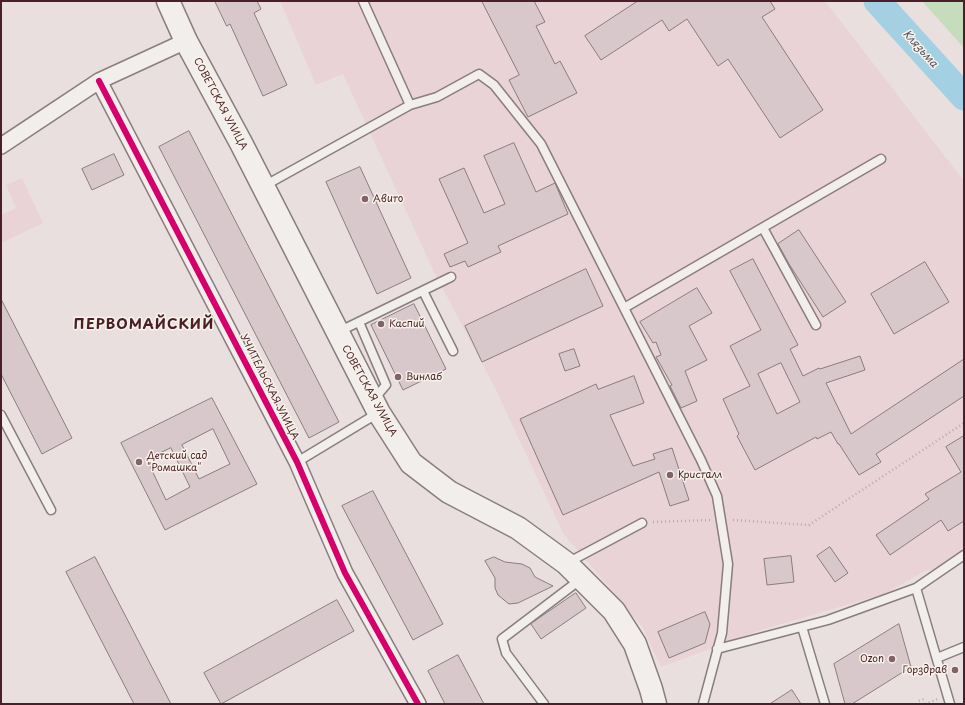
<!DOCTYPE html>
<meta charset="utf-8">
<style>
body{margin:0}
#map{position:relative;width:965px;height:705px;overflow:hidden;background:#eadfdf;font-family:"Playpen Sans",sans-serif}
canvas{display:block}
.frame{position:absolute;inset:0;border:2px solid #4a1f2b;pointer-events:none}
</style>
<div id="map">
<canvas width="965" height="705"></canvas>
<div class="frame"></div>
</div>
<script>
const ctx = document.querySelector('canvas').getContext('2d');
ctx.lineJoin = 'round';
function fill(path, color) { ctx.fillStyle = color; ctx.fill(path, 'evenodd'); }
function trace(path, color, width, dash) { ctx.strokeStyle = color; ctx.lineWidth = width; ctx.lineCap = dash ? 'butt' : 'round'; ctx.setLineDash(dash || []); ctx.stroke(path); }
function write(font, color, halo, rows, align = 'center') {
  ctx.font = font + ' "Playpen Sans",sans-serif'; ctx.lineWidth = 3; ctx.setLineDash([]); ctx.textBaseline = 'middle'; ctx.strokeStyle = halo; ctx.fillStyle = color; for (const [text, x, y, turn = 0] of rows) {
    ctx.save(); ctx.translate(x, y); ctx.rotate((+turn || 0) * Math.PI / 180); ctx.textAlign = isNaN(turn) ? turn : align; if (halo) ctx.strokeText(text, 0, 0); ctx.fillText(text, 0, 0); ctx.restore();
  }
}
fill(new Path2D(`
 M 280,1 L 825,1 L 964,181 L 964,550 L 936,569 L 925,571 L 884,594 L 761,630 L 661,667 L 643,628 L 563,533 L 495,388 L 434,272 L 343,74 L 316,85 Z
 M 22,178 L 43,223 L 1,243 L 1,215 L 16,208 L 6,185 Z`), '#e9d3d7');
fill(new Path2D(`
 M 922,1 L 964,1 L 964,48 Z`), '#c5ddbc');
trace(new Path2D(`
 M 877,1 L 964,97`), '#a3d0e3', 27);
const building = new Path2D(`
 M 215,1 L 257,1 L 261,9 L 254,13 L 287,85 L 263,96 L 230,24 L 227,26 Z
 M 482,1 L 534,1 L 545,22 L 536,26 L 555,64 L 560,61 L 577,93 L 528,117 L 509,80 L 519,75 Z
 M 638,1 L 770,1 L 775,9 L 762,17 L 823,110 L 780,138 L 728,59 L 718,66 L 687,19 L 669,31 L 662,20 L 601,60 L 585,36 Z
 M 189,131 L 339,422 L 309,438 L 159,147 Z
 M 514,143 L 536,192 L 555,183 L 568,214 L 498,246 L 501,252 L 468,267 L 465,261 L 450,267 L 444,254 L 468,243 L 439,179 L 464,168 L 484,213 L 505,204 L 484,156 Z
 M 114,154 L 124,175 L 92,190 L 82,169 Z
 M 360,167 L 411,278 L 377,294 L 326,182 Z
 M 799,230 L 846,302 L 823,317 L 789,264 L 778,244 Z
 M 753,259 L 798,345 L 790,349 L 803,376 L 819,368 L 820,369 L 860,356 L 865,370 L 826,383 L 851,434 L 964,359 L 964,396 L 876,454 L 881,462 L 859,475 L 839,444 L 838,444 L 831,432 L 817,439 L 816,437 L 755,470 L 737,436 L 739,434 L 723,399 L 750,386 L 730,346 L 761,330 L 730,271 ZM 781,363 L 800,402 L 777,414 L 758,374 Z
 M 925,262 L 949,302 L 894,334 L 871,294 Z
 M 586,269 L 603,306 L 482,362 L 465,326 Z
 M 697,288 L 712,313 L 689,326 L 707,360 L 685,371 L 697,401 L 681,408 L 670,386 L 672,385 L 656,357 L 661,355 L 656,342 L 653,343 L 640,322 Z
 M 1,299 L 72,438 L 42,454 L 1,374 Z
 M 414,304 L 446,369 L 403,390 L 371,325 Z
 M 574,349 L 580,366 L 565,371 L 559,354 Z
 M 634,376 L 644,403 L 610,415 L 633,466 L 655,459 L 653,454 L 672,448 L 689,500 L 670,506 L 659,472 L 563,515 L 520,419 L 596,384 L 598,389 Z
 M 212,398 L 257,484 L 165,530 L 121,443 ZM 213,429 L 230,464 L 199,479 L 182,445 ZM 171,448 L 190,487 L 166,500 L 147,460 Z
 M 964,436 L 964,521 L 948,531 L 941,520 L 890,555 L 876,535 L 929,499 L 925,494 L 961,472 L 946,447 Z
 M 373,491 L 443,624 L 413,640 L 342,506 Z
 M 830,547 L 848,573 L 835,582 L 817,556 Z
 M 791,556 L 794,582 L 767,585 L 764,559 Z
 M 95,557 L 171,704 L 134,704 L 66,572 Z
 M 494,557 L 505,562 L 522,564 L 530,568 L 535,577 L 553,586 L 518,603 L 509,604 L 498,595 L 495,588 L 495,578 L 485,561 Z
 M 576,593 L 586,608 L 541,639 L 531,624 Z
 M 337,600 L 354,631 L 221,704 L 204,673 Z
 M 705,612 L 710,624 L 705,643 L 669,658 L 658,632 Z
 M 899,624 L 911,667 L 852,704 L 845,704 L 834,664 Z
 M 458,655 L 484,704 L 445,704 L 428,671 Z
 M 792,690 L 801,704 L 770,704 Z`);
fill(building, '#d8c8cc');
trace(building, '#8a7d7f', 1);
const service = new Path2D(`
 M 363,1 L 410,105 L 437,97 L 479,74 L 494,85 L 541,144 L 701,460 L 717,496 L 728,564 L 722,633 L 703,704
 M 264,186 L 410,105
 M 763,228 L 816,325
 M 423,291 L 453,351
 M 624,308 L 881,159
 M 359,322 L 386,385 L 374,399
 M 338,332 L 451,277
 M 1,415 L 51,510
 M 297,462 L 378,413
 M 567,563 L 642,523
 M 916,588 L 950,704
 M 802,627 L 825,704
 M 717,649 L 828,620 L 916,588 L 964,555
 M 937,658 L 964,647
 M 544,704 L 506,653 L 502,639 L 581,579`);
const minor = new Path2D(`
 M 99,81 L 297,462 L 345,573 L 418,704
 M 1,146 L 99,81 L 186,41`);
const secondary = new Path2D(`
 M 168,1 L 186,41 L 241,143 L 379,413 L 411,463 L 449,492 L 518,528 L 566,563 L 614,611 L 635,644 L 651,689 L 655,704`);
trace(service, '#8a7d7f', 11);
trace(minor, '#8a7d7f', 18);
trace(secondary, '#8a7d7f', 25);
trace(new Path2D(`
 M 733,520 L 809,525 L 964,423
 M 653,522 L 710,520
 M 919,704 L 918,701 L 924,699
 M 925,704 L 938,699`), '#b4adac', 2.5, [1, 3]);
trace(service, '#f1eeeb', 8);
trace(minor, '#f1eeeb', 15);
trace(secondary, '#f1eeeb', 22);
trace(new Path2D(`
 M 99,81 L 297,462 L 345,573 L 418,704`), '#d6006c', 6);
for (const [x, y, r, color] of [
 [365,199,4,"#82626a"],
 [381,324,4,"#82626a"],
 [398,377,4,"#82626a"],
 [139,462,4,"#82626a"],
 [670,475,4,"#82626a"],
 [892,659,4,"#82626a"],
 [955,670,4,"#82626a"]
]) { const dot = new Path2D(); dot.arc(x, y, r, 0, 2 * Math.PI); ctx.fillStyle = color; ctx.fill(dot); trace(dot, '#f7f3e8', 1.5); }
write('10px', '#4a1f2b', '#f7f3e8', [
 ["СОВЕТСКАЯ УЛИЦА",220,104,62],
 ["УЧИТЕЛЬСКАЯ УЛИЦА",269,387,63],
 ["СОВЕТСКАЯ УЛИЦА",369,391,61]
]);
write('10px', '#4a1f2b', '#f7f3e8', [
 ["Авито",373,199],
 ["Каспий",389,324],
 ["Винлаб",406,377],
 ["Детский сад",147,456],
 ["\"Ромашка\"",147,468],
 ["Кристалл",678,475],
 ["Ozon",884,659,"right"],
 ["Горздрав",947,670,"right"]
], 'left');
write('italic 11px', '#5b5263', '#f7f3e8', [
 ["Клязьма",920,49,48]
]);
ctx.letterSpacing = '1px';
write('bold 14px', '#4a1f2b', '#f7f3e8', [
 ["ПЕРВОМАЙСКИЙ",144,325]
]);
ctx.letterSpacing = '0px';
</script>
